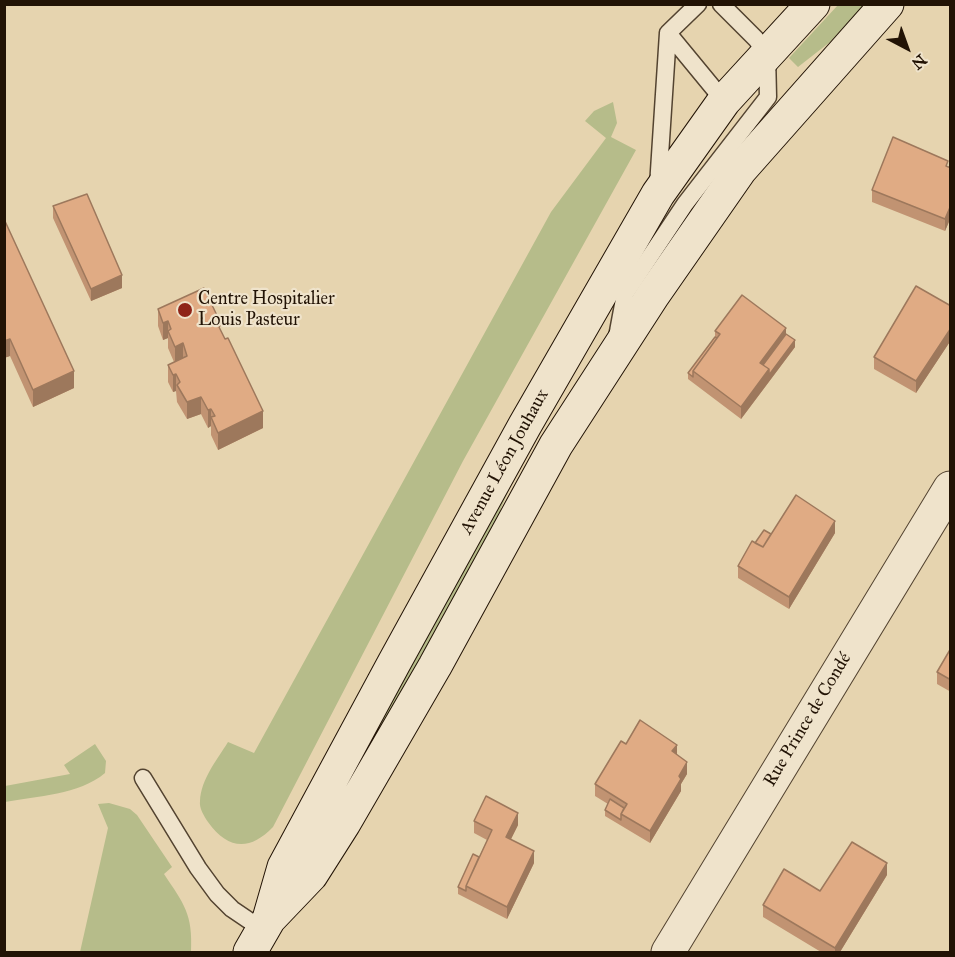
<!DOCTYPE html>
<meta charset="utf-8">
<style>
body{margin:0}
#map{position:relative;width:955px;height:957px;overflow:hidden;background:#e6d4af;font-family:"IM FELL Great Primer",serif}
canvas{display:block}
.frame{position:absolute;inset:0;border:6px solid #221305;pointer-events:none}
.north{position:absolute;left:877px;top:18px;width:60px;height:60px;-webkit-text-stroke:4px #efe3cb;paint-order:stroke;rotate:139deg;font-size:16px;font-weight:700;line-height:24px;text-align:center;color:#221305}
.north::after{content:'';display:block;margin:auto;width:21px;height:27px;background:#221305;clip-path:polygon(50% 0,100% 100%,50% 72%,0 100%)}
</style>
<div id="map">
<canvas width="955" height="957"></canvas>
<div class="frame"></div>
<div class="north">N</div>
</div>
<script>
const ctx = document.querySelector('canvas').getContext('2d');
ctx.lineJoin = 'round';
function fill(path, color) { ctx.fillStyle = color; ctx.fill(path, 'evenodd'); }
function trace(path, color, width, dash) { ctx.strokeStyle = color; ctx.lineWidth = width; ctx.lineCap = dash ? 'butt' : 'round'; ctx.setLineDash(dash || []); ctx.stroke(path); }
function write(font, color, halo, rows, align = 'center') {
  ctx.font = font + ' "IM FELL Great Primer",serif'; ctx.lineWidth = 4.5; ctx.setLineDash([]); ctx.textBaseline = 'middle'; ctx.strokeStyle = halo; ctx.fillStyle = color; for (const [text, x, y, turn = 0] of rows) {
    ctx.save(); ctx.translate(x, y); ctx.rotate((+turn || 0) * Math.PI / 180); ctx.textAlign = isNaN(turn) ? turn : align; if (halo) ctx.strokeText(text, 0, 0); ctx.fillText(text, 0, 0); ctx.restore();
  }
}
fill(new Path2D(`
 M 838,5 L 864,5 L 830,42 L 798,67 L 789,58 Z
 M 613,102 L 617,123 L 611,137 L 636,150 L 463,461 L 273,827 C 250,851 228,850 208,822 C 204,816 199,808 200,801 C 201,779 217,760 228,742 L 254,753 L 551,212 L 606,138 L 585,121 L 594,111 Z
 M 513,480 L 501,508 L 495,539 L 352,796 L 319,827 Z
 M 95,744 L 106,761 L 105,773 C 79,795 37,796 5,802 L 5,786 L 70,774 L 64,765 Z
 M 109,803 L 130,809 L 137,815 L 172,867 L 164,874 C 184,904 193,914 191,952 L 80,952 L 108,828 L 98,804 Z`), '#b6bc8a');
const service = new Path2D(`
 M 668,33 L 724,101
 M 658,186 L 668,33 L 698,4
 M 617,337 L 625,294 L 685,204 L 768,97 L 767,54 L 756,39 L 721,4
 M 143,778 L 198,868 L 217,894 L 232,909 L 263,930`);
const minor = new Path2D(`
 M 668,952 L 950,488`);
const secondary = new Path2D(`
 M 269,919 L 311,875 L 344,823 L 435,666 L 556,445 L 653,295 L 740,170 L 887,4
 M 250,952 L 269,919 L 284,867 L 394,663 L 525,425 L 658,194 L 724,101 L 813,4`);
trace(service, '#534330', 19);
trace(minor, '#534330', 35);
trace(secondary, '#221305', 35);
trace(service, '#efe3cb', 16);
trace(minor, '#efe3cb', 33);
trace(secondary, '#efe3cb', 33);
fill(new Path2D(`
 M 948,167 L 951,168 L 951,217 L 945,231 L 872,202 L 872,190 Z
 M 53,206 L 122,288 L 91,301 L 53,218 Z
 M 4,219 L 74,388 L 33,407 L 10,356 L 4,358 Z
 M 951,306 L 951,340 L 916,393 L 874,369 L 874,357 Z
 M 158,309 L 221,332 L 263,428 L 218,450 L 211,435 L 211,426 L 208,428 L 201,414 L 187,419 L 177,402 L 176,391 L 173,392 L 168,382 L 168,365 L 174,362 L 168,348 L 168,338 L 163,340 L 158,326 Z
 M 715,331 L 786,334 L 795,347 L 741,419 L 688,379 L 688,373 L 715,337 Z
 M 835,533 L 789,609 L 738,578 L 738,566 L 755,543 L 771,534 Z
 M 951,648 L 951,692 L 937,684 L 937,672 Z
 M 626,744 L 677,755 L 687,774 L 681,784 L 681,791 L 650,843 L 605,816 L 605,810 L 608,804 L 595,796 L 595,784 Z
 M 474,821 L 518,825 L 511,839 L 534,863 L 507,919 L 458,894 L 458,887 L 479,857 L 487,840 L 474,833 Z
 M 887,875 L 840,952 L 821,952 L 763,917 L 763,905 Z`), '#c19372');
fill(new Path2D(`
 M 951,205 L 951,217 L 945,231 L 945,219 Z
 M 122,275 L 122,288 L 91,301 L 91,289 Z
 M 168,321 L 168,338 L 163,340 L 163,323 Z
 M 786,328 L 786,340 L 763,371 L 760,363 Z
 M 951,328 L 951,340 L 916,393 L 916,381 Z
 M 10,339 L 10,356 L 4,358 L 4,341 Z
 M 795,340 L 795,347 L 741,419 L 741,407 L 769,369 Z
 M 183,343 L 183,360 L 175,364 L 175,347 Z
 M 74,371 L 74,388 L 33,407 L 33,390 Z
 M 176,374 L 176,391 L 173,392 L 173,375 Z
 M 201,397 L 201,414 L 187,419 L 187,402 Z
 M 211,409 L 211,426 L 208,428 L 208,410 Z
 M 263,411 L 263,428 L 218,450 L 218,433 Z
 M 835,521 L 835,533 L 789,609 L 789,597 Z
 M 677,745 L 677,757 L 672,751 Z
 M 687,762 L 687,774 L 681,784 L 681,791 L 650,843 L 650,831 L 679,776 Z
 M 518,813 L 518,825 L 506,849 L 506,837 Z
 M 534,851 L 534,863 L 507,919 L 507,907 Z
 M 887,863 L 887,875 L 840,952 L 835,952 L 835,948 Z`), '#9d785c');
const building = new Path2D(`
 M 893,137 L 948,161 L 946,166 L 951,168 L 951,205 L 945,219 L 872,190 Z
 M 87,194 L 122,275 L 91,289 L 53,206 Z
 M 4,219 L 74,371 L 33,390 L 10,339 L 4,341 Z
 M 916,286 L 951,306 L 951,328 L 916,381 L 874,357 Z
 M 204,288 L 221,324 L 219,327 L 225,339 L 228,338 L 263,411 L 218,433 L 211,417 L 215,416 L 211,409 L 208,410 L 201,397 L 187,402 L 177,385 L 180,382 L 176,374 L 173,375 L 168,365 L 187,356 L 183,343 L 175,347 L 168,331 L 171,329 L 168,321 L 163,323 L 158,309 Z
 M 742,295 L 786,328 L 760,363 L 769,369 L 741,407 L 693,371 L 720,334 L 715,331 Z
 M 786,334 L 795,340 L 769,375 L 769,369 L 763,365 Z
 M 715,337 L 717,338 L 693,371 L 693,377 L 688,373 Z
 M 796,495 L 835,521 L 789,597 L 738,566 L 752,541 L 763,547 Z
 M 764,530 L 771,534 L 763,547 L 755,543 Z
 M 951,648 L 951,680 L 937,672 Z
 M 640,720 L 677,745 L 672,751 L 687,762 L 679,776 L 681,779 L 650,831 L 621,814 L 627,804 L 595,784 L 621,741 L 626,744 Z
 M 486,796 L 518,813 L 506,837 L 534,851 L 507,907 L 466,886 L 492,830 L 474,821 Z
 M 610,799 L 624,808 L 621,814 L 621,820 L 605,810 Z
 M 852,842 L 887,863 L 835,948 L 763,905 L 784,869 L 820,891 Z
 M 473,854 L 479,857 L 466,886 L 466,891 L 458,887 Z`);
fill(building, '#e0ab84');
trace(building, '#9d785c', 1.5);
for (const [x, y, r, color] of [
 [185,310,8,"#8f2418"]
]) { const dot = new Path2D(); dot.arc(x, y, r, 0, 2 * Math.PI); ctx.fillStyle = color; ctx.fill(dot); trace(dot, '#efe3cb', 2); }
write('18px', '#221305', '#efe3cb', [
 ["Centre Hospitalier",198,300],
 ["Louis Pasteur",198,321]
], 'left');
write('18px', '#221305', '#efe3cb', [
 ["Avenue Léon Jouhaux",505,462,-61],
 ["Rue Prince de Condé",808,720,-59]
]);
</script>
